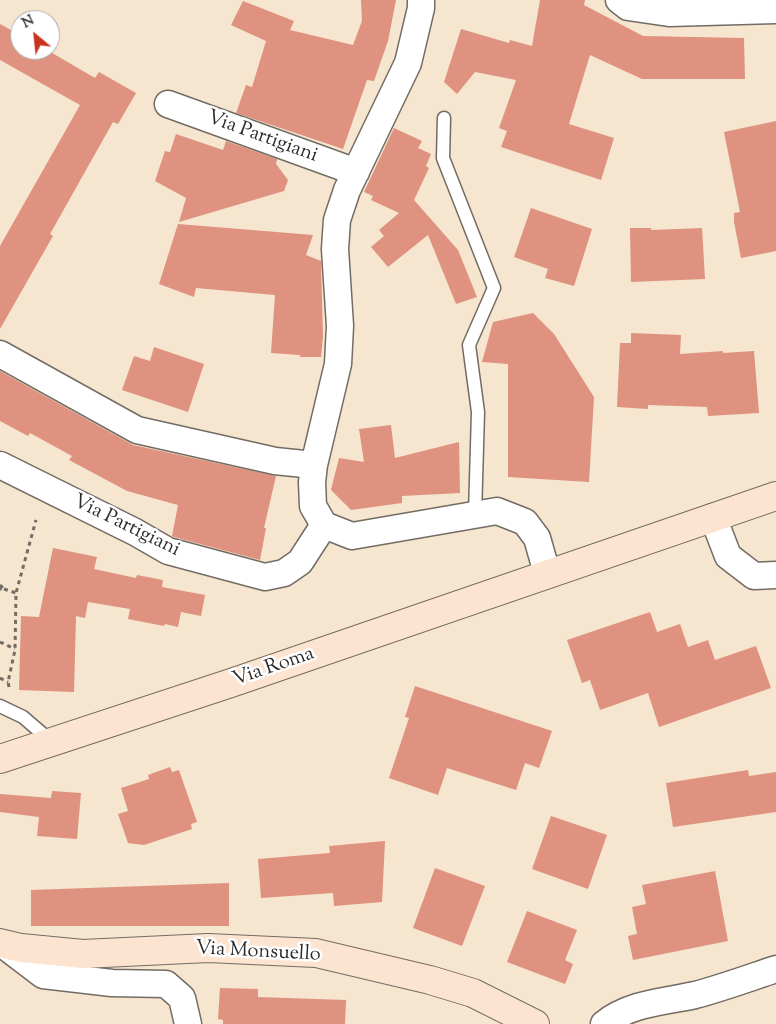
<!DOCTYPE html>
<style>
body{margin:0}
#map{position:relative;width:776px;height:1024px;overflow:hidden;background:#f6e5cf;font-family:"Sorts Mill Goudy",serif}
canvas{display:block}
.north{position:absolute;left:10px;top:10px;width:50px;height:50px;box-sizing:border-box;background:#fff;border:1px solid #aaa;border-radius:50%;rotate:332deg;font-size:14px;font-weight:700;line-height:20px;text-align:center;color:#2b2b2b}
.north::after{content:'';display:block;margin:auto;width:18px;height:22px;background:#c8321e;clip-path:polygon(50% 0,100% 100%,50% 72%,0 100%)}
</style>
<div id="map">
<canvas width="776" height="1024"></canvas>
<div class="north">N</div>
</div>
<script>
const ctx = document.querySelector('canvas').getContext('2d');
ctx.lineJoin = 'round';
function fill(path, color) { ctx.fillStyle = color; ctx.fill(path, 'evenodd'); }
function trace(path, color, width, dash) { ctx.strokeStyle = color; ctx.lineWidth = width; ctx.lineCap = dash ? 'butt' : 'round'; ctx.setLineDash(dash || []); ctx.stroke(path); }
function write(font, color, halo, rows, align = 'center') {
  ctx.font = font + ' "Sorts Mill Goudy",serif'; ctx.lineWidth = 5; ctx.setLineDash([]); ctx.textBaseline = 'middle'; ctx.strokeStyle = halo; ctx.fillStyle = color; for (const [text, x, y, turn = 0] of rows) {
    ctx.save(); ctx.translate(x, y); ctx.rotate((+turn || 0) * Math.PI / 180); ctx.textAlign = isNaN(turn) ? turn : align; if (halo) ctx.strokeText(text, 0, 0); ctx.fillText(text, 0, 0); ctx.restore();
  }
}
fill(new Path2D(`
 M 361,0 L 396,0 L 388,41 L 374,81 L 367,80 L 343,149 L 236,113 L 246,85 L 252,87 L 266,41 L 231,25 L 243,1 L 294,21 L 290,30 L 353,45 L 362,21 Z
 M 540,0 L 585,0 L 584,5 L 643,36 L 744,38 L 745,79 L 642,79 L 590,55 L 569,124 L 614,138 L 601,180 L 501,147 L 507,131 L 499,128 L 516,80 L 475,72 L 457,94 L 444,82 L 461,29 L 509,43 L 510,40 L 532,46 Z
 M 0,24 L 20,35 L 20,50 L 47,50 L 95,78 L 99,72 L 136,93 L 118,124 L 113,122 L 50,234 L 53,236 L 0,329 L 0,246 L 80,105 L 0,60 Z
 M 776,121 L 776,251 L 741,258 L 734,222 L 734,213 L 740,212 L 724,132 Z
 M 394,128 L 422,141 L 418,148 L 431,154 L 426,166 L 429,168 L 414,200 L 458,250 L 477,297 L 456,304 L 428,235 L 388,267 L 371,247 L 384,236 L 379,230 L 399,213 L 371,200 L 373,196 L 364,192 Z
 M 176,134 L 223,150 L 226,141 L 277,159 L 276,164 L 288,180 L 284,191 L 179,222 L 186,198 L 155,181 L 165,151 L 170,152 Z
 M 531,208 L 592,229 L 574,286 L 545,278 L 548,269 L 514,257 Z
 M 178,224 L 313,235 L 306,255 L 321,261 L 323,337 L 321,357 L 300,357 L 300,355 L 271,353 L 275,295 L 196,288 L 194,297 L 159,284 Z
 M 630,228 L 651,228 L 651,230 L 702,228 L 705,279 L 631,282 Z
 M 533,313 L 554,334 L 594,397 L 589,482 L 508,477 L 508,364 L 482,362 L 493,322 Z
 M 631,333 L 681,335 L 680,354 L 723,351 L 723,353 L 754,351 L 759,413 L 708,416 L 707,407 L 648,405 L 648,409 L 617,407 L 620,343 L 631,343 Z
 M 154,347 L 204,364 L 188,412 L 122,390 L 134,356 L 150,361 Z
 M 0,371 L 133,445 L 276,476 L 264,528 L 266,528 L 260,560 L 174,537 L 172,536 L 178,505 L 127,491 L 69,460 L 72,456 L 30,433 L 28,436 L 0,421 Z
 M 391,425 L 395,458 L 459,442 L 460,493 L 402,496 L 402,503 L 351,510 L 331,490 L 339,458 L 364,462 L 359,429 Z
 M 53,548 L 97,557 L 94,569 L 136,578 L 137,575 L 163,580 L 162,587 L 205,595 L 201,616 L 181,612 L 178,627 L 165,624 L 164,626 L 128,619 L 130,609 L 88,602 L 85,618 L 76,616 L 74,692 L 19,690 L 21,616 L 39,617 Z
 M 650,612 L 657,632 L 680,624 L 688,647 L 708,640 L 715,660 L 756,646 L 771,688 L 659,727 L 648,693 L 600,710 L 590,680 L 582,683 L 567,640 Z
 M 415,686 L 552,731 L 539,768 L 525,763 L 516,790 L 447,768 L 438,795 L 389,778 L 409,718 L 405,717 Z
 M 170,767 L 172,772 L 179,770 L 197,822 L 191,824 L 192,829 L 144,845 L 128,843 L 118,814 L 128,811 L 121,788 L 149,779 L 148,775 Z
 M 748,770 L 749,776 L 776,772 L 776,812 L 673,827 L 666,783 Z
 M 52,791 L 81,793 L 77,839 L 37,836 L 39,817 L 0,812 L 0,794 L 51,798 Z
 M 551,816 L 607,835 L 588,889 L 532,869 Z
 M 385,841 L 382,902 L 334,906 L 333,893 L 261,898 L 258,859 L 330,853 L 329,846 Z
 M 435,868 L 485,886 L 462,946 L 413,928 Z
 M 715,871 L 728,941 L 633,960 L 628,936 L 637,934 L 632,907 L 646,904 L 642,885 Z
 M 229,883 L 229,926 L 31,926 L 31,890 Z
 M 527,911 L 577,930 L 565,960 L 573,964 L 565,984 L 507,962 Z
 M 220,988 L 258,989 L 258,997 L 346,1000 L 345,1024 L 223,1024 L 223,1020 L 218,1019 Z`), '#de927f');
const lane = new Path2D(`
 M 444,118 L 443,158 L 494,288 L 469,345 L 478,412 L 475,514
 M 0,706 L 23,717 L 52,742`);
const street = new Path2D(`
 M 421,0 L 421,8 L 408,63 L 347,190 L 337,220 L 335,249 L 340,326 L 338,364 L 314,465 L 312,482 L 313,506 L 324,525 L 352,536 L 497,511 L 525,522 L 537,538 L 547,573
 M 619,0 L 628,7 L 669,13 L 776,10
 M 168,104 L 356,172
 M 0,354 L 137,430 L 275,461 L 314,465
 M 0,465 L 135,532 L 168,551 L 265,577 L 284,573 L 300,562 L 324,525
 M 713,517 L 728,556 L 754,576 L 776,575
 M 1,943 L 43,975 L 112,983 L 166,984 L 182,998 L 188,1024
 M 604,1024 C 630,1003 664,1002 695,995 C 722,988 749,978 776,969`);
const secondary = new Path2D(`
 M 0,759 L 231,683 L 776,496
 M 0,943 L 21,948 L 83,954 L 208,948 L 316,953 L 430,980 L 473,993 L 535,1024`);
trace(lane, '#726c64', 15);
trace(street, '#726c64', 29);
trace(secondary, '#726c64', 30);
trace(new Path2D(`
 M 0,585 L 4,589 L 0,589
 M 4,589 L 16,593
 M 0,642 L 15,649
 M 0,678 L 8,682
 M 9,687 L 8,682 L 15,650 L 16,593 L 36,520`), '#726c64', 3, [4, 4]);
trace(lane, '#fff', 12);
trace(street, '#fff', 26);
trace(secondary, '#fde4d0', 28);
write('20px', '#2b2b2b', '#fff', [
 ["Via Partigiani",262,138,20],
 ["Via Partigiani",126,527,26],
 ["Via Roma",274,668,-19],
 ["Via Monsuello",258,953,3]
]);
</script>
